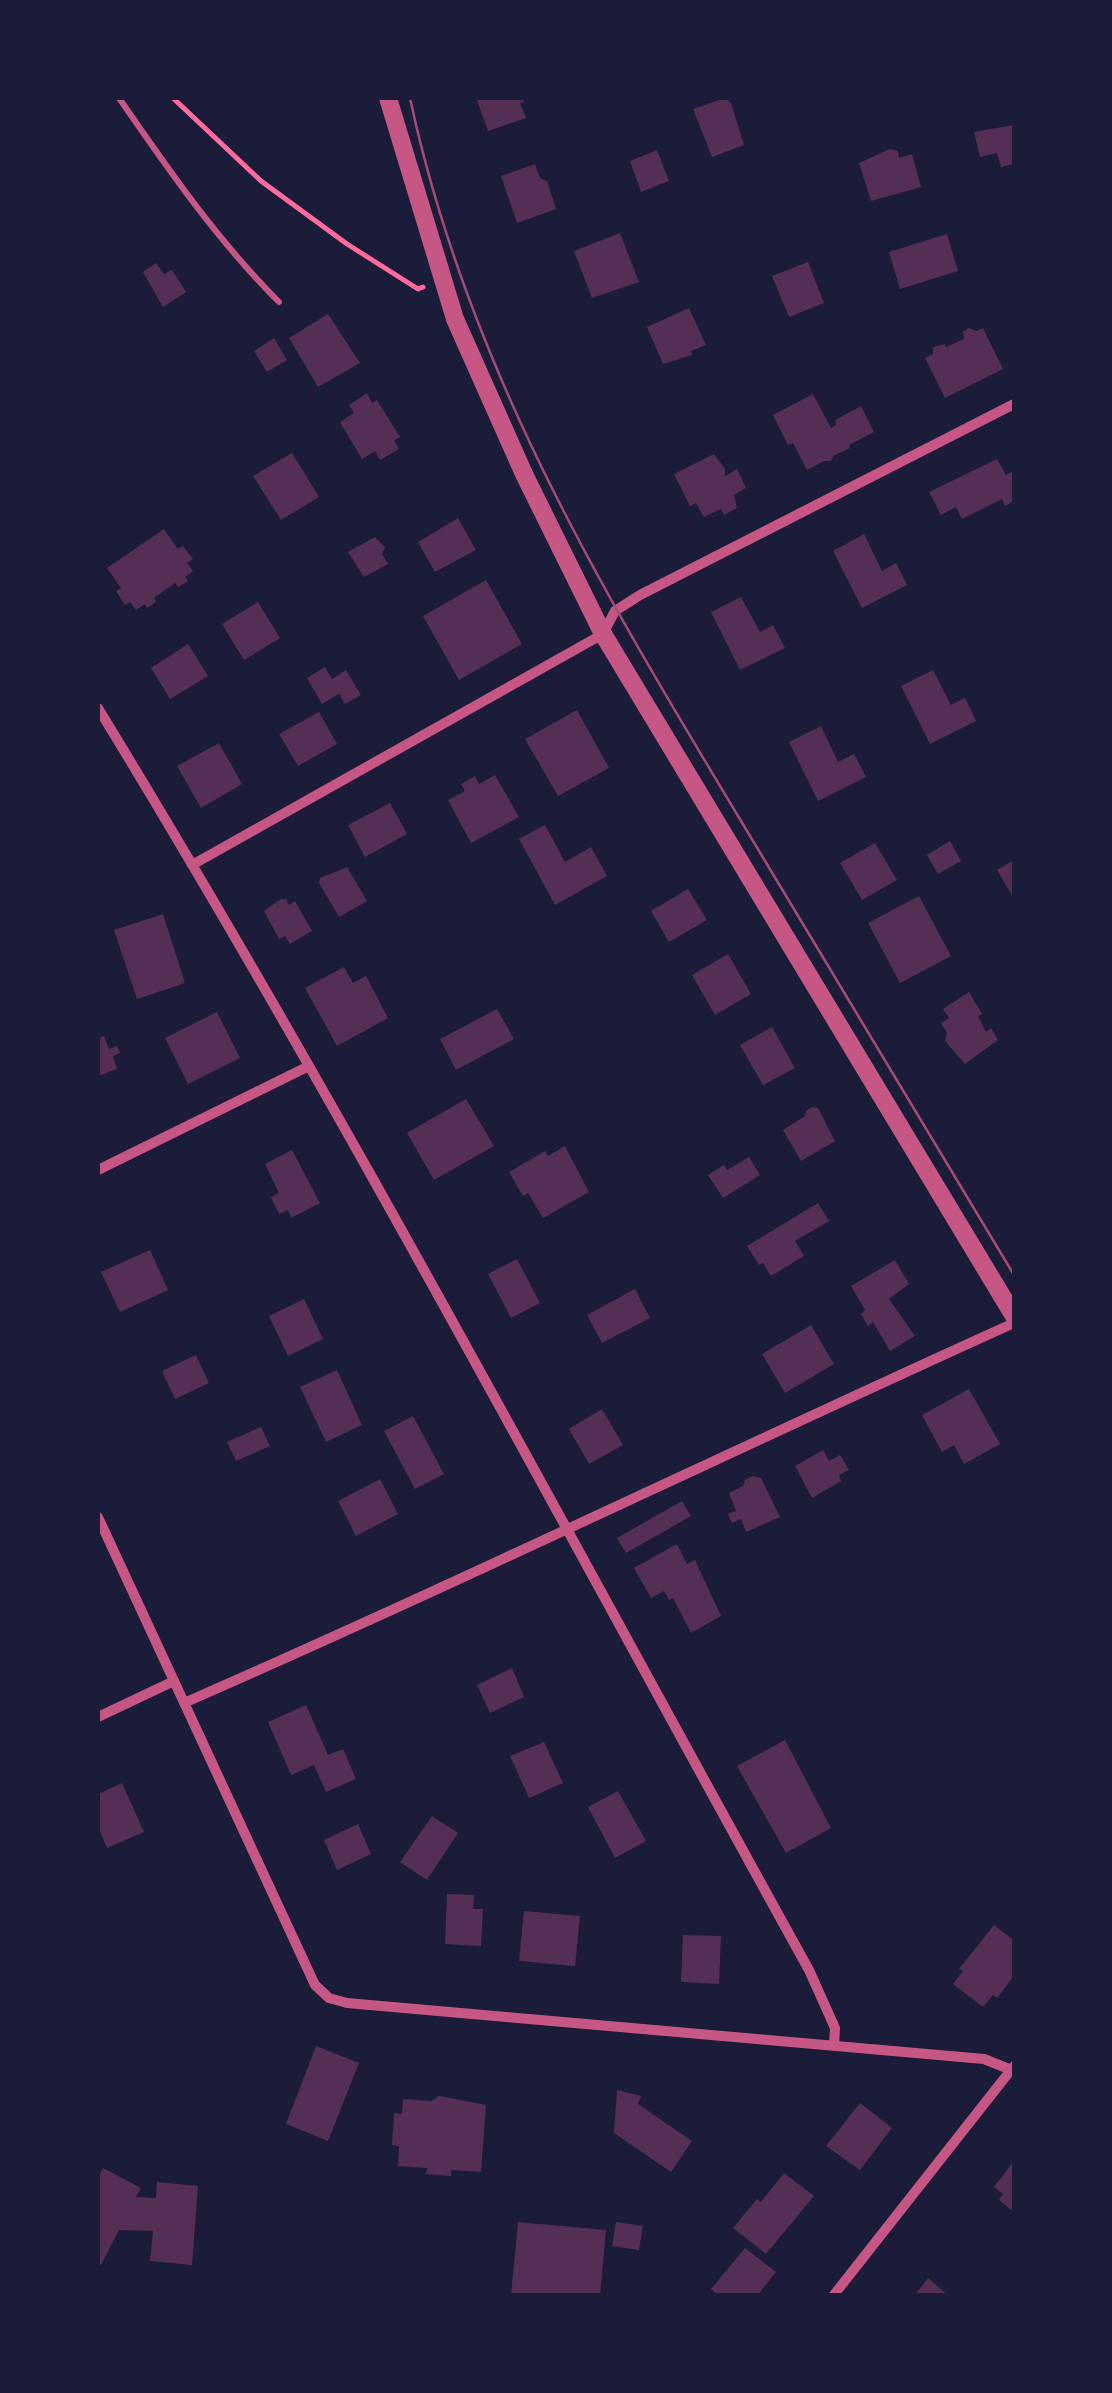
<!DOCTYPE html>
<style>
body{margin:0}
#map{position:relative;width:1112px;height:2393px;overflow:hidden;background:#1b1b3a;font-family:"Archivo Narrow",sans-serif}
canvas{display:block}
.frame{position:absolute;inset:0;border:100px solid #1b1b3a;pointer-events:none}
</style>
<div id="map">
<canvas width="1112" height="2393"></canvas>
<div class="frame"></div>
</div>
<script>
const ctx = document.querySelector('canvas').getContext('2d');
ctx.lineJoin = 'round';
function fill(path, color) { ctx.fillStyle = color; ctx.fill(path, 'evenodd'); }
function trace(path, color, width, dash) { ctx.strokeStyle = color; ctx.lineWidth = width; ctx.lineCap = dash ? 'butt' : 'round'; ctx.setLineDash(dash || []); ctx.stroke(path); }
fill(new Path2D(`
 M 485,98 L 522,98 L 524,102 L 520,103 L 526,118 L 488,131 L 477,100 Z
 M 725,98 L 731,103 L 744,145 L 712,157 L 693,109 Z
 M 1014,125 L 1014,164 L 1001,167 L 997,153 L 980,157 L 974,132 Z
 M 890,149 L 898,151 L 899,158 L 912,154 L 921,187 L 871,201 L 859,163 Z
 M 657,150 L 669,181 L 641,192 L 630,161 Z
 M 535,164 L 540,178 L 547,181 L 556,209 L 517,223 L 501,176 Z
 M 620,233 L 639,282 L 592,298 L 574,251 Z
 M 947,234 L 958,271 L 900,289 L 889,252 Z
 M 808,262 L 824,303 L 789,317 L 772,276 Z
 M 156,263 L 164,274 L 172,270 L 186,292 L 163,307 L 143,272 Z
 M 689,308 L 706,345 L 691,351 L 692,355 L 663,364 L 647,327 Z
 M 328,314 L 360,363 L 318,387 L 289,338 Z
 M 969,328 L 976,331 L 983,328 L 1003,369 L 945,398 L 925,358 L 933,354 L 933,347 L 945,344 L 946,347 L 964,339 L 963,332 Z
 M 274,338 L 287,360 L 267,372 L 254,351 Z
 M 367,393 L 372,403 L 377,400 L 400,437 L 394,440 L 399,449 L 380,460 L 375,451 L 362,459 L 340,422 L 354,413 L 349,405 Z
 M 813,394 L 831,428 L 836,425 L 835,420 L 861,406 L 874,432 L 849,445 L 850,448 L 833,456 L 831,461 L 824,461 L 807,470 L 793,443 L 788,445 L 773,415 Z
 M 292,453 L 319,497 L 281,520 L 253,476 Z
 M 714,454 L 725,469 L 725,476 L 737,469 L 746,488 L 734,495 L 737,508 L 724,515 L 721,509 L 704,517 L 696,503 L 690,506 L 674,474 Z
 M 997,459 L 1006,475 L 1014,471 L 1014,501 L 1005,506 L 1002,499 L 962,519 L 956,507 L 941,515 L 929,492 Z
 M 458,518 L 476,550 L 435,572 L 418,542 Z
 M 164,529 L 178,549 L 183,546 L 193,559 L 187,563 L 193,571 L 185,577 L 188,581 L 178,587 L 175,583 L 154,598 L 156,602 L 147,608 L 145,604 L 136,610 L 130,602 L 125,605 L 116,591 L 121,588 L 107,568 Z
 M 864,534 L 882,571 L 896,563 L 907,585 L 862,608 L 833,551 Z
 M 375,537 L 385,547 L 382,554 L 388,564 L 364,577 L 348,552 Z
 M 486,580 L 522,644 L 459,680 L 423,616 Z
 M 741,597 L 760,632 L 773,625 L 785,648 L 740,670 L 711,612 Z
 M 258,602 L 280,638 L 244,660 L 222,624 Z
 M 188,644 L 208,676 L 170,699 L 151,668 Z
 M 325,667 L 332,679 L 346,670 L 361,695 L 345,704 L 339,694 L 322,704 L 307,678 Z
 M 933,670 L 951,705 L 965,698 L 976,721 L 930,744 L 901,686 Z
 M 577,710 L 609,768 L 558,796 L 525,739 Z
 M 319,712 L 337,744 L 298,766 L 279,734 Z
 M 821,726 L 838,762 L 854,754 L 866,777 L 818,801 L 789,742 Z
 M 219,743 L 242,784 L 201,808 L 177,766 Z
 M 495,775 L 519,817 L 471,843 L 448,800 L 465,791 L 461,784 L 475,776 L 479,784 Z
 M 390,803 L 407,834 L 365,857 L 348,825 Z
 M 545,825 L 565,862 L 591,847 L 607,876 L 555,905 L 519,839 Z
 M 950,841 L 961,861 L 938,874 L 927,855 Z
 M 875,843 L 897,880 L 862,900 L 840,863 Z
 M 1014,860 L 1014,899 L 997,870 Z
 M 347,867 L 367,901 L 339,917 L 319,883 L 320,878 Z
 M 688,889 L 707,920 L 669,942 L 651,911 Z
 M 919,896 L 951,956 L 900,983 L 868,923 Z
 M 281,899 L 286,899 L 289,905 L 295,901 L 312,931 L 290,944 L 285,936 L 279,939 L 264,911 Z
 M 163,914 L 185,983 L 137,999 L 114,930 Z
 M 728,954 L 751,994 L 715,1015 L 692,975 Z
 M 344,967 L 353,983 L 366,976 L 388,1018 L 337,1046 L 305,988 Z
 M 969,992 L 982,1014 L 978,1016 L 986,1032 L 991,1028 L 998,1040 L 965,1064 L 945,1041 L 947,1033 L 941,1023 L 949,1018 L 943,1009 Z
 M 497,1009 L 514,1039 L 456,1070 L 440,1039 Z
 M 217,1012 L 240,1058 L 188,1084 L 165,1038 Z
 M 772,1027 L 795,1068 L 763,1085 L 740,1045 Z
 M 104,1036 L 109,1049 L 117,1046 L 120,1053 L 113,1056 L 117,1069 L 98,1076 L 98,1039 Z
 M 466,1099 L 494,1146 L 434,1180 L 407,1133 Z
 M 812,1107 L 818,1108 L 835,1141 L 801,1161 L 783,1130 L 805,1116 L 806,1111 Z
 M 565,1146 L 589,1192 L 543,1218 L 528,1193 L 523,1196 L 509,1172 L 545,1151 L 548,1156 Z
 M 292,1150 L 320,1203 L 291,1218 L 288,1210 L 279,1214 L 271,1197 L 279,1193 L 265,1164 Z
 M 749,1157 L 760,1175 L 723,1198 L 708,1175 L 724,1165 L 727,1170 Z
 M 818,1203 L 829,1221 L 795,1241 L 804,1256 L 771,1276 L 763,1263 L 759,1265 L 747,1246 Z
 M 150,1250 L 168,1290 L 120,1312 L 101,1272 Z
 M 517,1259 L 540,1303 L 511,1318 L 488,1274 Z
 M 895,1260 L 909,1284 L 889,1299 L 915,1336 L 890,1351 L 873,1322 L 868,1326 L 861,1314 L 865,1310 L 851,1286 Z
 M 635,1289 L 650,1318 L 602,1343 L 587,1315 Z
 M 304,1299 L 323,1339 L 288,1356 L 269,1316 Z
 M 811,1325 L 834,1364 L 785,1393 L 762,1354 Z
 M 196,1355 L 209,1383 L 175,1399 L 162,1371 Z
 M 337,1370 L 362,1425 L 326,1442 L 300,1387 Z
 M 969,1389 L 1000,1444 L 964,1464 L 954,1445 L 942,1452 L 922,1415 Z
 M 602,1409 L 623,1445 L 589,1464 L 569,1429 Z
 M 413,1416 L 444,1474 L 415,1489 L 384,1431 Z
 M 261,1427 L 270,1446 L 236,1461 L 227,1442 Z
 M 823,1450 L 829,1461 L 840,1455 L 849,1470 L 839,1475 L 841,1481 L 812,1498 L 795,1466 Z
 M 753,1476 L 761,1478 L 780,1517 L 746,1532 L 741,1519 L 732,1523 L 728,1514 L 736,1511 L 729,1493 L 743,1486 L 745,1480 Z
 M 380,1479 L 398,1514 L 356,1536 L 338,1501 Z
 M 682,1501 L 691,1516 L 626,1553 L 617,1538 Z
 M 677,1544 L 687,1564 L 695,1560 L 721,1616 L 691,1633 L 673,1598 L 669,1600 L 664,1591 L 651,1598 L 634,1568 Z
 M 512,1668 L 524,1697 L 490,1713 L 477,1685 Z
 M 306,1705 L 328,1755 L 343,1749 L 356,1779 L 326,1792 L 314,1765 L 291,1775 L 268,1722 Z
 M 785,1740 L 831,1828 L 786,1853 L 737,1766 Z
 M 544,1742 L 563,1783 L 529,1798 L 510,1756 Z
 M 122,1783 L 144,1832 L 107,1848 L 98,1826 L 98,1794 Z
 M 618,1791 L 646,1841 L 615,1858 L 588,1807 Z
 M 432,1816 L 458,1833 L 427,1880 L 400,1862 Z
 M 358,1824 L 371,1854 L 337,1870 L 324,1840 Z
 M 447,1894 L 474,1895 L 473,1909 L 483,1909 L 481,1946 L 445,1944 Z
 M 524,1911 L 580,1916 L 575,1966 L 519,1961 Z
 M 994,1925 L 1012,1939 L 1014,1937 L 1014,1976 L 997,1998 L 993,1995 L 983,2007 L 953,1984 L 963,1971 L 959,1969 Z
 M 683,1935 L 721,1936 L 719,1984 L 681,1982 Z
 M 316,2046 L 359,2063 L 328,2141 L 286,2124 Z
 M 617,2090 L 641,2096 L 638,2104 L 692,2141 L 671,2172 L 614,2133 Z
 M 439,2096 L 486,2105 L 481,2172 L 451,2170 L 451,2176 L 426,2174 L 427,2168 L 398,2166 L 399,2146 L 392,2145 L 394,2113 L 402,2114 L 403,2099 L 431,2101 Z
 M 860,2103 L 892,2128 L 860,2170 L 826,2146 Z
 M 1014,2161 L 1014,2212 L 999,2200 L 1003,2194 L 994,2187 Z
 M 103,2168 L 141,2188 L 136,2197 L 156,2198 L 157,2182 L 198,2186 L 192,2265 L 150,2261 L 153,2231 L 119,2230 L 101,2265 L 98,2264 L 98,2178 Z
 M 784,2173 L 814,2196 L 766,2254 L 733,2228 L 757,2199 L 761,2202 Z
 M 518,2222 L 606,2230 L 600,2296 L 511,2296 Z
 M 616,2222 L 643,2226 L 639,2250 L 612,2246 Z
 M 745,2248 L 776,2272 L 757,2296 L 719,2296 L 711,2289 Z
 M 928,2278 L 949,2296 L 914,2296 Z`), '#542f53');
trace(new Path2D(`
 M 173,98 L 261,181 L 347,244 L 418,289 L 423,287`), '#ff6b9d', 5);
trace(new Path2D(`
 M 119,98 C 168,169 217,240 279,302`), '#c65784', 6);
trace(new Path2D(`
 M 98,708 C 350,1120 575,1548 809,1970 L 835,2028 L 834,2045
 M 192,865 L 603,634 L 615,611 L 640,595 L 1014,404
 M 98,1170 L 307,1067
 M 98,1517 L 315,1985 L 329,1998 L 347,2003 L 984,2059 L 1014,2071
 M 184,1703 C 463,1581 737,1448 1014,1323
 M 98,1717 L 174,1681
 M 833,2296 L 1014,2066`), '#c65784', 10);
trace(new Path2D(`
 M 388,98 L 455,319 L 524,474 L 603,634 L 1014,1316`), '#c65784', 18);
trace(new Path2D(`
 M 410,98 C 467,365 599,585 738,816 C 830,969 922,1122 1014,1275`), '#a44b75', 2.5);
</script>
